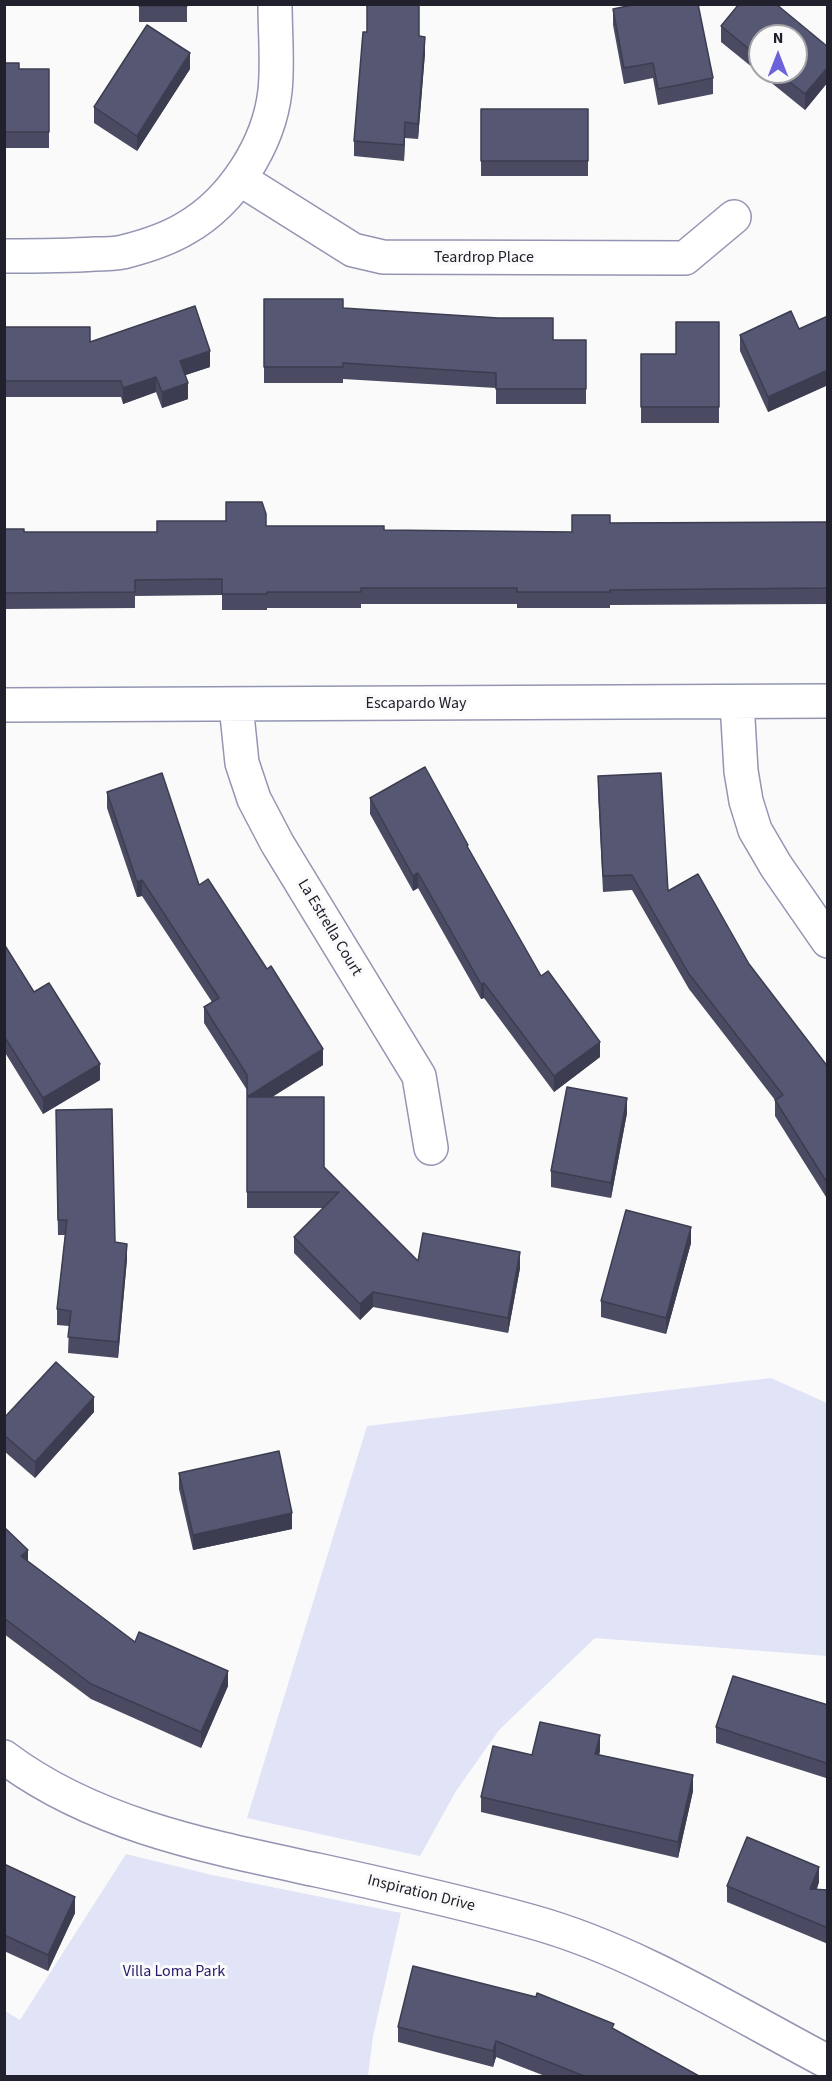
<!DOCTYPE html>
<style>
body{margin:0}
#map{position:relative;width:832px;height:2081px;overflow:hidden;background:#fafafa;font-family:"Source Sans 3",sans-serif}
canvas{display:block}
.frame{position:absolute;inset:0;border:6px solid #20212c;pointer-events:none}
.north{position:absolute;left:748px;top:24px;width:60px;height:60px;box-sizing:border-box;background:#fafafa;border:2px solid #a3a3a8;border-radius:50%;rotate:0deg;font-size:16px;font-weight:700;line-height:24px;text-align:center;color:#20212c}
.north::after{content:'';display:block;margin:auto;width:21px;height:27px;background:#6b62dc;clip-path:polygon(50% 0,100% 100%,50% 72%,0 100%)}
</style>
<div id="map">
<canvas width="832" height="2081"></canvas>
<div class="frame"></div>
<div class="north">N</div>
</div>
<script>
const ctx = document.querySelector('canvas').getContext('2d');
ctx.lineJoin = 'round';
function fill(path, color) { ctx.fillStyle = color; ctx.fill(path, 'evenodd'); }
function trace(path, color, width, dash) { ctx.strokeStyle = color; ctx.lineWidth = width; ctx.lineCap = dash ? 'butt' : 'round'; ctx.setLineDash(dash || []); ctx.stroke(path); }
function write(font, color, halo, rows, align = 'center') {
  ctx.font = font + ' "Source Sans 3",sans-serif'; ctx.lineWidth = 6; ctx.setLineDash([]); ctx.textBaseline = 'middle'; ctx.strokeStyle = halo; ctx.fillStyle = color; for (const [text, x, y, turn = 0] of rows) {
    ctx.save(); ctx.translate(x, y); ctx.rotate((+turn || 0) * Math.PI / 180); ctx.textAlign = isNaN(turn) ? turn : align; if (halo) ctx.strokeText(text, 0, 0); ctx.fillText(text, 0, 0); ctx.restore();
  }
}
fill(new Path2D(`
 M 771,1378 L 827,1403 L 827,1656 L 595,1638 L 499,1730 L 456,1791 L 420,1856 L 247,1818 L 367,1426 Z
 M 126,1854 L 212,1875 L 401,1913 L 373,2036 L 368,2076 L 5,2076 L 5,2011 L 20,2020 Z`), '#e1e3f7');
const minor = new Path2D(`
 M 240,179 L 353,250 L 383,257 L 685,258 L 734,217
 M 4,256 C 35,256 65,256 95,254 C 104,254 114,254 123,252 C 143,247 168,239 186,228 C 233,201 269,144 275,91 C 278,63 275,33 275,4
 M 737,702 L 741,771 L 746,801 L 755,830 L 776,866 L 828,941
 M 4,705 L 828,701
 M 236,705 L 242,763 L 254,799 L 277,843 L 419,1076 L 431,1148
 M 4,1757 C 94,1825 210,1847 317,1870 C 390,1886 462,1902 533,1922 C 637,1951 733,2012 828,2062`);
trace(minor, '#9395b2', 36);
trace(minor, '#fff', 33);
fill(new Path2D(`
 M 139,4 L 187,4 L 187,22 L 139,22 Z
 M 613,9 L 713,78 L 713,94 L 658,105 L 653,78 L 624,84 L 613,25 Z
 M 721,26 L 828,47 L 828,82 L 805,110 L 721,42 ZM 760,36 L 796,72 L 760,72 Z
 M 419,36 L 425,53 L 418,139 L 405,138 L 404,161 L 354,156 L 354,141 Z
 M 4,63 L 19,69 L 49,69 L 49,148 L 4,148 Z
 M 190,69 L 137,151 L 94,123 L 94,107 Z
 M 481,109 L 588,109 L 588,176 L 481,176 Z
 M 264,299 L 343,308 L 553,340 L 586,340 L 586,404 L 496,404 L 496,388 L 343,379 L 343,383 L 264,383 Z
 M 828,316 L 828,385 L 768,412 L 740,351 L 740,335 L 799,329 Z
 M 719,322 L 719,423 L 641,423 L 641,354 L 676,354 Z
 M 4,327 L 90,342 L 210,367 L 185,375 L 188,399 L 162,408 L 156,392 L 123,404 L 121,397 L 4,397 Z
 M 828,522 L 828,604 L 610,605 L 610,608 L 517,608 L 517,604 L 361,604 L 361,608 L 267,608 L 267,610 L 222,610 L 222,595 L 135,596 L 135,608 L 4,609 L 4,529 L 24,532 L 157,532 L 266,526 L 384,530 L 572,532 L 610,523 Z
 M 598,776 L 668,891 L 749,964 L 828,1067 L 826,1197 L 775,1116 L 775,1100 L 689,989 L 632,890 L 603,892 L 598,792 Z
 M 107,792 L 199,885 L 323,1065 L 271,1097 L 324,1167 L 418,1261 L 520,1268 L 508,1333 L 373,1307 L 360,1320 L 294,1253 L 294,1237 L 323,1208 L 247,1208 L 247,1090 L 204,1023 L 204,1007 L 212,1002 L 142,896 L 137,897 L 107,808 Z
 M 370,798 L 468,849 L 541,976 L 600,1057 L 554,1092 L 484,998 L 481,999 L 418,888 L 413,891 L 370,814 Z
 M 4,944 L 34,992 L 100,1080 L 43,1114 L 4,1051 Z
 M 56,1110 L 115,1242 L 127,1259 L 118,1358 L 68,1353 L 69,1326 L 57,1325 L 57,1309 L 65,1235 L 58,1235 Z
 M 627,1113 L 611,1198 L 551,1187 L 551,1171 Z
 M 691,1243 L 666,1334 L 601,1317 L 601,1301 Z
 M 94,1412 L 35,1478 L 4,1451 L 4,1418 Z
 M 179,1473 L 292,1529 L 193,1550 L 179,1489 Z
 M 4,1527 L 28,1561 L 135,1642 L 228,1686 L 201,1748 L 91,1699 L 4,1634 Z
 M 828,1705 L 828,1775 L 826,1778 L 716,1743 L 716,1727 Z
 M 600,1751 L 599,1755 L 693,1791 L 678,1858 L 481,1812 L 481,1797 L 532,1755 Z
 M 4,1864 L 75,1913 L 48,1971 L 4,1951 Z
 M 819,1882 L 817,1889 L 828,1890 L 828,1944 L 727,1902 L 727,1886 Z
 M 398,2027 L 614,2029 L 699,2076 L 545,2076 L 496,2057 L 493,2067 L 398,2042 Z`), '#4a4b62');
fill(new Path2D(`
 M 425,37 L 425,53 L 418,139 L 418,124 Z
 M 190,53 L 190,69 L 137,151 L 137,136 Z
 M 828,67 L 828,82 L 805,110 L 805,94 Z
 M 405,122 L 405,138 L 404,161 L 404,145 Z
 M 210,351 L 210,367 L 180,377 L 180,361 Z
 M 828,370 L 828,385 L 768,412 L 768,397 Z
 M 156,377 L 156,392 L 123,404 L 123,388 Z
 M 188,383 L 188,399 L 162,408 L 162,392 Z
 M 418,873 L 418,888 L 413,891 L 413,876 Z
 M 142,880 L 142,896 L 137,897 L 137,882 Z
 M 484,983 L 484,998 L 481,999 L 481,984 Z
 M 600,1042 L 600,1057 L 554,1092 L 554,1076 Z
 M 323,1049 L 323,1065 L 247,1113 L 247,1097 Z
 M 100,1064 L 100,1080 L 43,1114 L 43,1098 Z
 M 627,1098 L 627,1113 L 611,1198 L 611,1183 Z
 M 828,1180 L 828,1196 L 826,1197 L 826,1181 Z
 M 691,1227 L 691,1243 L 666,1334 L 666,1318 Z
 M 127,1244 L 127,1259 L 118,1358 L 118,1342 Z
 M 520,1252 L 520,1268 L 508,1333 L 508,1318 Z
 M 373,1292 L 373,1307 L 360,1320 L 360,1304 Z
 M 94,1397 L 94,1412 L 35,1478 L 35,1462 Z
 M 292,1513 L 292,1529 L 193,1550 L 193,1535 Z
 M 28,1550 L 28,1566 L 21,1556 Z
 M 228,1671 L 228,1686 L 201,1748 L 201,1732 Z
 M 600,1735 L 600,1751 L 595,1770 L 595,1754 Z
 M 828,1760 L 828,1775 L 826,1778 L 826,1763 Z
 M 693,1775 L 693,1791 L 678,1858 L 678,1842 Z
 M 819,1867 L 819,1882 L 810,1905 L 810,1889 Z
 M 75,1897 L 75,1913 L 48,1971 L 48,1955 Z
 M 496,2041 L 496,2057 L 493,2067 L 493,2051 Z`), '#3c3d50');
const building = new Path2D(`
 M 139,4 L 187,4 L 187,6 L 139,6 Z
 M 367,4 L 419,4 L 419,36 L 425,37 L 418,124 L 405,122 L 404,145 L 354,141 L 363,32 L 367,32 Z
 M 637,4 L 698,4 L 713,78 L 658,89 L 653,63 L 624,68 L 613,9 Z
 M 739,4 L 776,4 L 828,47 L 828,67 L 805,94 L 777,72 L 796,72 L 796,36 L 760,36 L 760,58 L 721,26 Z
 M 147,25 L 190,53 L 137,136 L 94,107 Z
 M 4,63 L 19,63 L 19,69 L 49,69 L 49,132 L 4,132 Z
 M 481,109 L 588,109 L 588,161 L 481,161 Z
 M 264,299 L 343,299 L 343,308 L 498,318 L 553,318 L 553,340 L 586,340 L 586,389 L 496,389 L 496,373 L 343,363 L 343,367 L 264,367 Z
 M 195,306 L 210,351 L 180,361 L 188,383 L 162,392 L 156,377 L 123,388 L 121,381 L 4,381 L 4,327 L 90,327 L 90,342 Z
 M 791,311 L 799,329 L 828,316 L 828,370 L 768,397 L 740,335 Z
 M 676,322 L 719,322 L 719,407 L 641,407 L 641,354 L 676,354 Z
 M 226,502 L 262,502 L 266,514 L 266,526 L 384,526 L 384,530 L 572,532 L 572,515 L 610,515 L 610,523 L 828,522 L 828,588 L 610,590 L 610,592 L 517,592 L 517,588 L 361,588 L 361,592 L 267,592 L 267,594 L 222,594 L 222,579 L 135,580 L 135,592 L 4,593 L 4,529 L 24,529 L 24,532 L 157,532 L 157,521 L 226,521 Z
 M 425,767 L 468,845 L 467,846 L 541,976 L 548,971 L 600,1042 L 554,1076 L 484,983 L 481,984 L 418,873 L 413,876 L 370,798 Z
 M 162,773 L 199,885 L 208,879 L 267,969 L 271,966 L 323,1049 L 247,1097 L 247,1075 L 204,1007 L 219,998 L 142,880 L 137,882 L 107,792 Z
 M 661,773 L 668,891 L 698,874 L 749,964 L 828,1067 L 828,1180 L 826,1181 L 775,1100 L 783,1095 L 689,974 L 632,875 L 603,876 L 598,776 Z
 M 4,944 L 34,992 L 49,983 L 100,1064 L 43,1098 L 4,1036 Z
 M 567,1087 L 627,1098 L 611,1183 L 551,1171 Z
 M 247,1097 L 324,1097 L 324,1167 L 418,1261 L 423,1233 L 520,1252 L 508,1318 L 373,1292 L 360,1304 L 294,1237 L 339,1192 L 247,1192 Z
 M 112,1109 L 115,1242 L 127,1244 L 118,1342 L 68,1337 L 71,1311 L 57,1309 L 67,1220 L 58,1220 L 56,1110 Z
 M 626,1210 L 691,1227 L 666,1318 L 601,1301 Z
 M 56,1362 L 94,1397 L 35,1462 L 4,1435 L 4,1418 Z
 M 279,1451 L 292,1513 L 193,1535 L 179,1473 Z
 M 4,1527 L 28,1550 L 21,1556 L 135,1642 L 139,1632 L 228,1671 L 201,1732 L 91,1684 L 4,1618 Z
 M 733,1676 L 828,1705 L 828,1760 L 826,1763 L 716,1727 Z
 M 540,1722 L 600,1735 L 595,1754 L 693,1775 L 678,1842 L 481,1797 L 493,1746 L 532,1755 Z
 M 747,1837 L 819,1867 L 810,1889 L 828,1890 L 828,1928 L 727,1886 Z
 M 4,1864 L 75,1897 L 48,1955 L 4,1935 Z
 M 413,1966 L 536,1997 L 537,1993 L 614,2024 L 612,2028 L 699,2076 L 584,2076 L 496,2041 L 493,2051 L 398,2027 Z`);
fill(building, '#565772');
trace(building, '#3c3d50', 1.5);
write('16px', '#20212c', '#fafafa', [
 ["Teardrop Place",484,258],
 ["Escapardo Way",416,704],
 ["La Estrella Court",329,928,59],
 ["Inspiration Drive",421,1894,14]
]);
write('16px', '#261968', '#fafafa', [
 ["Villa Loma Park",174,1972]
]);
</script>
